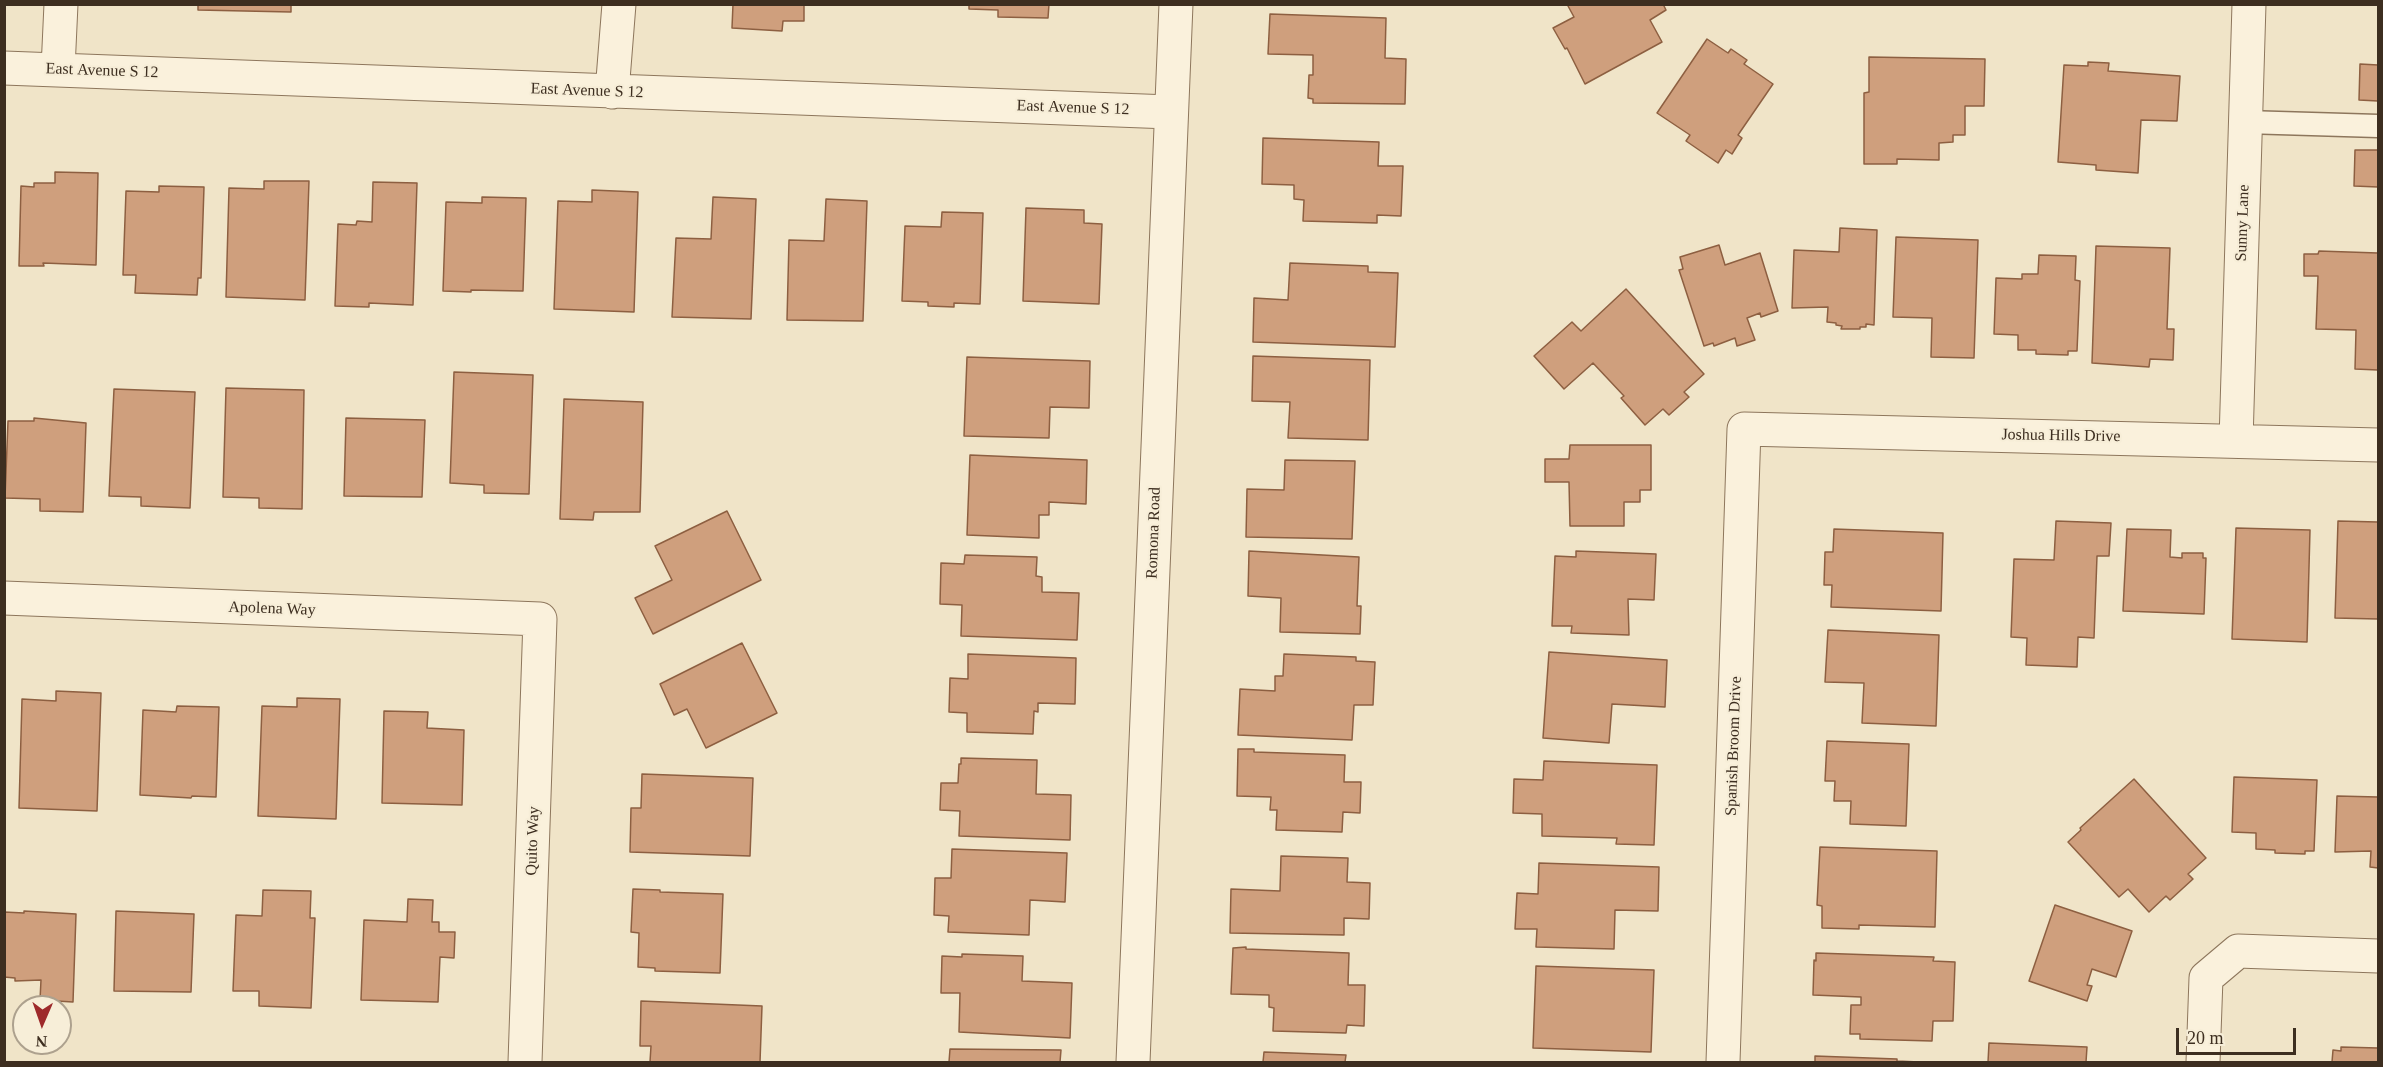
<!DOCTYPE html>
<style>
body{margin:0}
#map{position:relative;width:2383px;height:1067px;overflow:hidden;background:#f0e4c8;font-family:"Times New Roman",serif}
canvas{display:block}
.frame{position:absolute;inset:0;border:6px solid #3d2e20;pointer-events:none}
.north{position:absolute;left:12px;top:995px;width:60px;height:60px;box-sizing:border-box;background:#f7eed8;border:2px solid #ada18e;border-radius:50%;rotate:182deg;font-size:16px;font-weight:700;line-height:24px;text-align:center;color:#3d2e20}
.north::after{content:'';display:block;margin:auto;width:21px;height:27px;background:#9e2a2b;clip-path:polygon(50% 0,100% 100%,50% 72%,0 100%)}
.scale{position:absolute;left:2176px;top:1028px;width:120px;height:27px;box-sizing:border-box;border:3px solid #3d2e20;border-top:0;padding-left:8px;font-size:18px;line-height:21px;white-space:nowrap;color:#3d2e20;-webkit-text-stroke:4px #f7eed8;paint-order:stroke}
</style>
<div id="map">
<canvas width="2383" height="1067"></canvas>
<div class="frame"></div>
<div class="north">N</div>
<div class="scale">20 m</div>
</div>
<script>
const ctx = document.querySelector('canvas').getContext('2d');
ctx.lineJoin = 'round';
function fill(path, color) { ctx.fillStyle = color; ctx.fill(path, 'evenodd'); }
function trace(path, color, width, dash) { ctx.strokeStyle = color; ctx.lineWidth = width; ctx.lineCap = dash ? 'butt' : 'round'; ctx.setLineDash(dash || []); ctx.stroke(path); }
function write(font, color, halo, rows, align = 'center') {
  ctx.font = font + ' "Times New Roman",serif'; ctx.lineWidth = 4.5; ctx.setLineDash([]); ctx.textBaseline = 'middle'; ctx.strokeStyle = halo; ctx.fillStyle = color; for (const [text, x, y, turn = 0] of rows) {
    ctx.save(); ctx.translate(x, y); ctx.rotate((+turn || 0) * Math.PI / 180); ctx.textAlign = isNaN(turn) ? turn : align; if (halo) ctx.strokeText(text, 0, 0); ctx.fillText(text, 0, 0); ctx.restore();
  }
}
const building = new Path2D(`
 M 291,4 L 291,12 L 198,10 L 198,5 L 195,5 Z
 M 733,4 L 804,4 L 804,21 L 783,21 L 782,31 L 732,28 Z
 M 969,4 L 1049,4 L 1048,18 L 998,17 L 998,10 L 969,9 Z
 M 1570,4 L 1663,4 L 1666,10 L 1650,20 L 1662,42 L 1585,84 L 1567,48 L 1565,49 L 1553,28 L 1574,17 L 1568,6 Z
 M 1270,14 L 1386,18 L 1385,58 L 1406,59 L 1405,104 L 1313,103 L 1313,99 L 1308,98 L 1309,75 L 1313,75 L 1313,55 L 1268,54 Z
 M 1707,39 L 1728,53 L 1731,49 L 1747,60 L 1744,64 L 1773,84 L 1738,135 L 1742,138 L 1732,154 L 1726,150 L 1718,163 L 1686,141 L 1690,135 L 1657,113 Z
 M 1869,57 L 1985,59 L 1984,106 L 1965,106 L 1965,135 L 1953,135 L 1953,142 L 1939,143 L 1939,160 L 1897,159 L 1897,164 L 1864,164 L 1864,93 L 1869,92 Z
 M 2088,62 L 2109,63 L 2108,71 L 2180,76 L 2177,121 L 2141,120 L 2138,173 L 2096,170 L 2096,165 L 2058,162 L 2064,65 L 2088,66 Z
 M 2360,64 L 2378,65 L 2378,101 L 2359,100 Z
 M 1263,138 L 1379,142 L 1378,166 L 1403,166 L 1401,216 L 1377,215 L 1377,223 L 1303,221 L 1304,200 L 1294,199 L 1294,185 L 1262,184 Z
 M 2355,150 L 2378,150 L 2378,187 L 2354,186 Z
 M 55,172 L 98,173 L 96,265 L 43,263 L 44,266 L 19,266 L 21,186 L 34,187 L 34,183 L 55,183 Z
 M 264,181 L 309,181 L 305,300 L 226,297 L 229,188 L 264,189 Z
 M 373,182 L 417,183 L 413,305 L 369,303 L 369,307 L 335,306 L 338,224 L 356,225 L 357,221 L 372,222 Z
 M 159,186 L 204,187 L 201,278 L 198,278 L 197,295 L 135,293 L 136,275 L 123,275 L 126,191 L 159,192 Z
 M 592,190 L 638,192 L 634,312 L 554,309 L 558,201 L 592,202 Z
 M 482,197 L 526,198 L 523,291 L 471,290 L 471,292 L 443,291 L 446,202 L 482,203 Z
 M 713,197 L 756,199 L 751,319 L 672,317 L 676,238 L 711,239 Z
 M 826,199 L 867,201 L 863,321 L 787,320 L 789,240 L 824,241 Z
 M 1026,208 L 1084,210 L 1084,223 L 1102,224 L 1099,304 L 1023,301 Z
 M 942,212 L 983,213 L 980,304 L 954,303 L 954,307 L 928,306 L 928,302 L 902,301 L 905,226 L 941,227 Z
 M 1840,228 L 1877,230 L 1874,325 L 1866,324 L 1866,327 L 1860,327 L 1860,329 L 1841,329 L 1842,326 L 1836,325 L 1836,323 L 1827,322 L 1828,307 L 1792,308 L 1794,250 L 1839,252 Z
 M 1896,237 L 1978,240 L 1974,358 L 1931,357 L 1932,318 L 1893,317 Z
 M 1719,245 L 1725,265 L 1760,253 L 1778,311 L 1761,317 L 1760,313 L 1747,318 L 1755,340 L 1737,346 L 1735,338 L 1714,346 L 1713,343 L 1704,346 L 1679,270 L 1683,269 L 1680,257 Z
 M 2096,246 L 2170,248 L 2167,329 L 2174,329 L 2173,360 L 2150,359 L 2149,367 L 2092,363 Z
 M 2319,251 L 2378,253 L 2378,370 L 2355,369 L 2356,330 L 2316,329 L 2318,276 L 2304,276 L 2304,254 L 2318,254 Z
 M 2039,255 L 2076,256 L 2075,280 L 2080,281 L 2077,351 L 2068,351 L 2068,355 L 2036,354 L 2036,350 L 2018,350 L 2018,335 L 1994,334 L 1996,278 L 2022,279 L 2022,274 L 2038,274 Z
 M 1290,263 L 1368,266 L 1368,272 L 1398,273 L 1395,347 L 1253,342 L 1254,298 L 1288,300 Z
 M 1626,289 L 1704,374 L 1684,392 L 1689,397 L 1669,415 L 1663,409 L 1645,425 L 1621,398 L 1624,396 L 1593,363 L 1564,389 L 1534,356 L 1572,322 L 1581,331 Z
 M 1253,356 L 1370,360 L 1368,440 L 1288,438 L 1290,402 L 1252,401 Z
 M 967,357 L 1090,361 L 1089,408 L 1050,407 L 1049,438 L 964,436 Z
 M 454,372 L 533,375 L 529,494 L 484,493 L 484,485 L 450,483 Z
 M 226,388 L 304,390 L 302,509 L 259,508 L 259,498 L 223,497 Z
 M 114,389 L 195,392 L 190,508 L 141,506 L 141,497 L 109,496 Z
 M 564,399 L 643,402 L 640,512 L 594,512 L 593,520 L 560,519 Z
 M 34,418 L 86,423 L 83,512 L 40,511 L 40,499 L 5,498 L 8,421 L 34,421 Z
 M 346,418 L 425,420 L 422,497 L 344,496 Z
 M 1570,445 L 1651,445 L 1651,490 L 1640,490 L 1640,502 L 1624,502 L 1624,526 L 1570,526 L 1569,482 L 1545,482 L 1545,459 L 1569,459 Z
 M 970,455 L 1087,460 L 1086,504 L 1049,502 L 1049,515 L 1039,515 L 1039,538 L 967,535 Z
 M 1285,460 L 1355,461 L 1352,539 L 1246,537 L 1247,489 L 1284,490 Z
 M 727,511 L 761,580 L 653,634 L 635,598 L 672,580 L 655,546 Z
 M 2056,521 L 2111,523 L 2109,556 L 2097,556 L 2094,638 L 2078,637 L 2077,667 L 2026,665 L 2027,638 L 2011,637 L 2014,559 L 2054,560 Z
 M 2338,521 L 2378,522 L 2378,619 L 2335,618 Z
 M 2236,528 L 2310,530 L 2307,642 L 2232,639 Z
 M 1834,529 L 1943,533 L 1941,611 L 1831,607 L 1832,585 L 1824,585 L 1825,552 L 1833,552 Z
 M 2127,529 L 2171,530 L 2170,557 L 2182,558 L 2182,553 L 2203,553 L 2203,558 L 2206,558 L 2204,614 L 2123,611 Z
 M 1249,551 L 1359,557 L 1357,606 L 1361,606 L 1360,634 L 1280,632 L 1281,598 L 1248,596 Z
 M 1576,551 L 1656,554 L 1654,600 L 1628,599 L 1629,635 L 1571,633 L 1572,626 L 1552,626 L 1555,556 L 1576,557 Z
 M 965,555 L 1037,557 L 1036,576 L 1042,577 L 1042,592 L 1079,593 L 1077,640 L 961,636 L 962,605 L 940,604 L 941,563 L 964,564 Z
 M 1828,630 L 1939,635 L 1936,726 L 1862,723 L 1864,683 L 1825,682 Z
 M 742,643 L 777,713 L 706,748 L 687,709 L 674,715 L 660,684 Z
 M 1549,652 L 1667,660 L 1665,707 L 1612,704 L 1609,743 L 1543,738 Z
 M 968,654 L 1076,658 L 1075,704 L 1038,703 L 1038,712 L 1034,711 L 1033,734 L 967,732 L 967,713 L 949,712 L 950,678 L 968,679 Z
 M 1284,654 L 1356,657 L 1356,661 L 1375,662 L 1373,705 L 1354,705 L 1352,740 L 1238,735 L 1240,689 L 1275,691 L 1275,676 L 1283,676 Z
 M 56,691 L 101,693 L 97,811 L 19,808 L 22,699 L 56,701 Z
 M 297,698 L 340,699 L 336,819 L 258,816 L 262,706 L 297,707 Z
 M 177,706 L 219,707 L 216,797 L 192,796 L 191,798 L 140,795 L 143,710 L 176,712 Z
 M 384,711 L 428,712 L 427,728 L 464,730 L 462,805 L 382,803 Z
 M 1827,741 L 1909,744 L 1906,826 L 1850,824 L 1851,801 L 1834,801 L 1835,781 L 1825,781 Z
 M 1238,749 L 1254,749 L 1254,752 L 1345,755 L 1344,782 L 1361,782 L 1360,813 L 1343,812 L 1342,832 L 1276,830 L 1277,810 L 1270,810 L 1271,797 L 1237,796 Z
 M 961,758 L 1037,760 L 1036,794 L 1071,795 L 1070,840 L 959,836 L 960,811 L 940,810 L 941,783 L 958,783 L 959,764 L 961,764 Z
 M 1544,761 L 1657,765 L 1654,845 L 1616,844 L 1617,838 L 1542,836 L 1542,814 L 1513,813 L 1514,779 L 1543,780 Z
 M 642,774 L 753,778 L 750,856 L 630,852 L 631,808 L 641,808 Z
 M 2234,777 L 2317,780 L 2314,851 L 2305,851 L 2305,854 L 2275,853 L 2275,850 L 2256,849 L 2256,833 L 2232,832 Z
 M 2134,779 L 2206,858 L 2188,874 L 2193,879 L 2170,900 L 2166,896 L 2149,912 L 2128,889 L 2119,897 L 2068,842 L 2081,830 L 2080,828 Z
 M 2337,796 L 2378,797 L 2378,868 L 2370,867 L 2371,851 L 2335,852 Z
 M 1820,847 L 1937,851 L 1935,927 L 1859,925 L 1859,929 L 1822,928 L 1822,906 L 1817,905 Z
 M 952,849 L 1067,853 L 1065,902 L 1030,900 L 1029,935 L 948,932 L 949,916 L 934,915 L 935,878 L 951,878 Z
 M 1281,856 L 1348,858 L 1347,882 L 1370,883 L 1369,919 L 1344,918 L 1344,935 L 1230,933 L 1231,889 L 1280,891 Z
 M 1539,863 L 1659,867 L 1658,911 L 1615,910 L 1614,949 L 1536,947 L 1537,929 L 1515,929 L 1517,893 L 1538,894 Z
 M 633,889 L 660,890 L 660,892 L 723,894 L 720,973 L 655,971 L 655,968 L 638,967 L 639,933 L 631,932 Z
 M 263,890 L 311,891 L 310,918 L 315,918 L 311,1008 L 259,1006 L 259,991 L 233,991 L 236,915 L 262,916 Z
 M 408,899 L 433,900 L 432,922 L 439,922 L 439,932 L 455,932 L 454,958 L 440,957 L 438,1002 L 361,1000 L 364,920 L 407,922 Z
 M 2055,905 L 2132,931 L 2116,977 L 2092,969 L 2087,985 L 2092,986 L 2087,1001 L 2029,981 Z
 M 24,911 L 76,914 L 73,1002 L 40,1000 L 41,980 L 15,981 L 15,978 L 4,977 L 4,912 L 24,913 Z
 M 116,911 L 194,914 L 191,992 L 114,991 Z
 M 1246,947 L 1246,949 L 1349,953 L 1348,985 L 1365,985 L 1364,1026 L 1347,1025 L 1346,1033 L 1273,1031 L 1274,1008 L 1269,1007 L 1269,995 L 1231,994 L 1233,948 Z
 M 1816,953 L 1934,957 L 1933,961 L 1955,962 L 1953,1021 L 1933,1021 L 1932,1041 L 1860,1039 L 1860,1034 L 1850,1034 L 1851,1005 L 1861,1005 L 1861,997 L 1813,995 L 1814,960 L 1816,961 Z
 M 962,954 L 1023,956 L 1022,981 L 1072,983 L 1070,1038 L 959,1032 L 960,993 L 941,993 L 942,956 L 962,957 Z
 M 1536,966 L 1654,970 L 1651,1052 L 1533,1048 Z
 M 641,1001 L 762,1006 L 760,1062 L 650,1062 L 651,1046 L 640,1046 Z
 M 1989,1043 L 2087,1047 L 2086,1062 L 1988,1062 Z
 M 2341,1047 L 2378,1048 L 2378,1062 L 2332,1062 L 2333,1050 L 2341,1051 Z
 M 950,1049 L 1061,1050 L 1060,1062 L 949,1062 Z
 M 1264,1052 L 1346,1055 L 1345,1062 L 1263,1062 Z
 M 1815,1056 L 1897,1059 L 1897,1061 L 1919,1062 L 1815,1062 Z`);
fill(building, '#cf9f7d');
trace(building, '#8d5f41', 1.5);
const service = new Path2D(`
 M 2245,122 L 2378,126`);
const minor = new Path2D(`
 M 4,68 L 1170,112
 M 58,69 L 61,4
 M 612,92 L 619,4
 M 2236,441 L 2249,4
 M 4,598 L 540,619 L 525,1062
 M 1133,1062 L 1176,4
 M 1723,1062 L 1744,429 L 2378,445
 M 2203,1062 L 2206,978 L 2238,951 L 2378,956`);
trace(service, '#8d765c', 25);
trace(minor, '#8d765c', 35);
trace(service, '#faf1dc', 22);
trace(minor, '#faf1dc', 33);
write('16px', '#3d2e20', '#f7eed8', [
 ["East Avenue S 12",102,71,2],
 ["East Avenue S 12",587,91,2],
 ["East Avenue S 12",1073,108,2],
 ["Sunny Lane",2243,223,-88],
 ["Joshua Hills Drive",2061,436,1],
 ["Romona Road",1154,533,-88],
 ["Apolena Way",272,609,2],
 ["Spanish Broom Drive",1734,746,-88],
 ["Quito Way",533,841,-88]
]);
</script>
